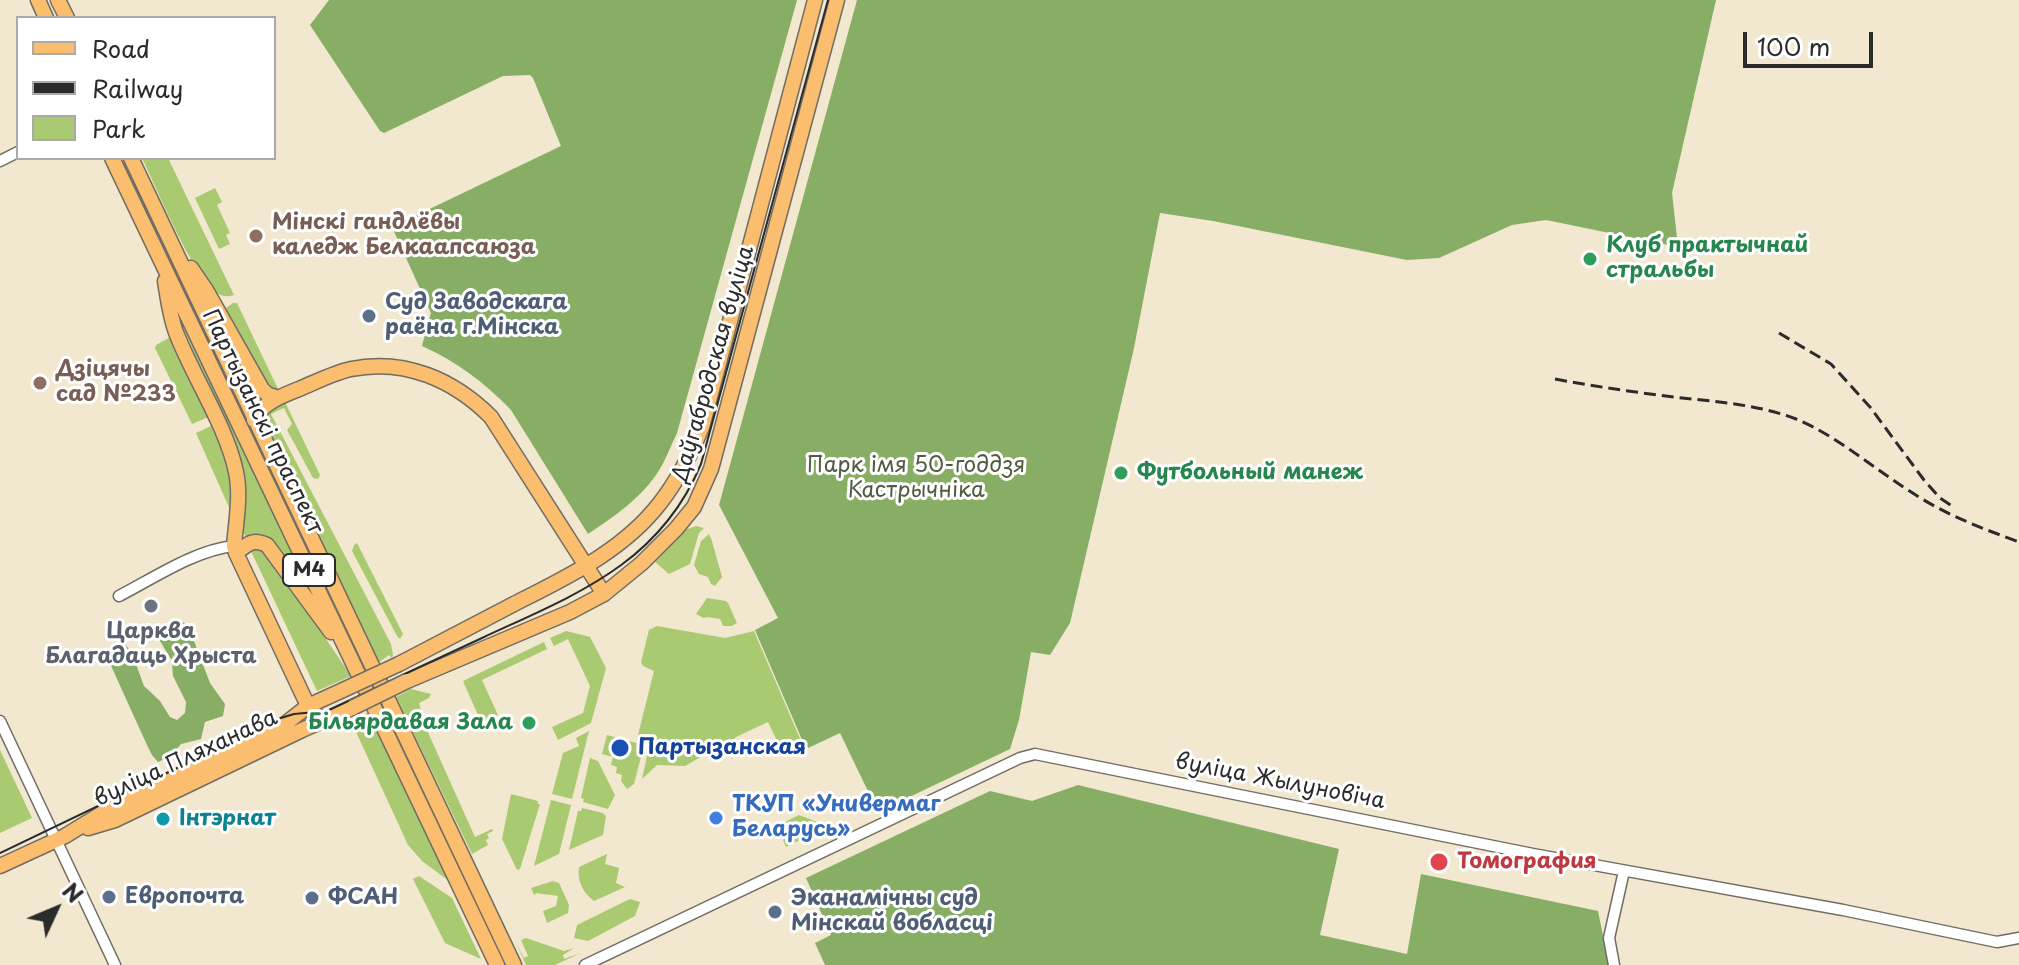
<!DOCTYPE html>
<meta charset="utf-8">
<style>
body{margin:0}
#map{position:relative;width:2019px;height:965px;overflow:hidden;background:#f2e7cf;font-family:"Playpen Sans",sans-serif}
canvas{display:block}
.legend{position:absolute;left:16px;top:16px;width:260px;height:144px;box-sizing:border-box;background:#fff;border:2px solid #aaa;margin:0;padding:10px 14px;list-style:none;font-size:24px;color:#2b2b2b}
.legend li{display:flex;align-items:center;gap:16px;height:40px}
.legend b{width:40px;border:2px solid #aaa}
.north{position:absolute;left:16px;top:869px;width:80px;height:80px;-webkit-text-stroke:6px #fff;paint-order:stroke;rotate:46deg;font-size:22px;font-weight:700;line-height:32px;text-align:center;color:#2b2b2b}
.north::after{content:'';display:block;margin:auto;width:28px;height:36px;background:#2b2b2b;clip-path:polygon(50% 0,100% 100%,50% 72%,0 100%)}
.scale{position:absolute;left:1743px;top:32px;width:130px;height:36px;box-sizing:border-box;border:4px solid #2b2b2b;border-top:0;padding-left:10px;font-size:24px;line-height:28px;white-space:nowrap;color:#2b2b2b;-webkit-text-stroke:6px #fff;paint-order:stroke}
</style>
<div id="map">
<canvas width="2019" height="965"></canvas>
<ul class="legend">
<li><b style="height:10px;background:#fabe6e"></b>Road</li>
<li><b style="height:10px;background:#2b2b2b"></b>Railway</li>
<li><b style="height:22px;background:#aaca72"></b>Park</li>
</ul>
<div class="north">N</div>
<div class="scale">100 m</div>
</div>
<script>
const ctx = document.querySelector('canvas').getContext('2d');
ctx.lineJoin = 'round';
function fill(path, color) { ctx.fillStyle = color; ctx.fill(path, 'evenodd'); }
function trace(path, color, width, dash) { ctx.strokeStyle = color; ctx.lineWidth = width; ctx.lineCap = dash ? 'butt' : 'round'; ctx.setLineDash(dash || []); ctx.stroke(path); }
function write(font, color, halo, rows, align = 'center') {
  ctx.font = font + ' "Playpen Sans",sans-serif'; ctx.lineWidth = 6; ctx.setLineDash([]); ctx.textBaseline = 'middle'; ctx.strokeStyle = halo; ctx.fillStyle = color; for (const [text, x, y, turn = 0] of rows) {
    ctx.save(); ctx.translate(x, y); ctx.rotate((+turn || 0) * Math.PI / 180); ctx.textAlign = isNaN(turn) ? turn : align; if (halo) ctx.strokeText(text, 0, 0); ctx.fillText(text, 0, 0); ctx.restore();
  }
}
fill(new Path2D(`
 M 142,158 L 168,158 L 234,295 C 228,297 223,297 217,293 C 193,277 156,187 142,158 Z
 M 215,188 L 222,202 L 217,205 L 230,233 L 226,235 L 230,244 L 219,249 L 195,198 Z
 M 233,303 L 237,303 L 279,391 L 271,391 L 258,371 L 235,325 L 231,325 L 227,321 L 226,308 Z
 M 186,323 L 309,591 L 307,591 L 273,541 L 264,536 L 247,538 L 242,531 L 239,457 L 184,330 Z
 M 169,338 L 174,339 L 211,416 L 192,424 L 155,348 L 156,345 Z
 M 284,400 L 320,475 L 318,479 L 313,478 L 287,430 L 292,424 L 284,408 L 271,414 L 391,644 L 393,655 L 392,658 L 389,655 L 378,663 L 262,420 L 261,411 Z
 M 215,424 L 233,475 L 232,514 L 196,433 Z
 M 696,526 L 704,528 L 699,533 L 690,564 L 669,574 L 655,562 L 685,530 Z
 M 709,534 L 712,541 L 722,577 L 715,586 L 711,584 L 708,577 L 699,574 L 694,565 L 701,541 Z
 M 357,543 L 403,634 L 400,639 L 397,636 L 352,551 L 354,545 Z
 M 257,547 L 270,556 L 351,676 L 317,691 L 250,549 Z
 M 707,598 L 726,601 L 728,603 L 737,623 L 732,626 L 723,626 L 720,619 L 707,617 L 704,618 L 696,614 Z
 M 657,626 L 725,638 L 754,631 L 801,741 L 781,749 L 768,722 L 736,737 L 727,745 L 718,747 L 685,766 L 657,765 L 642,779 L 650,742 L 637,739 L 654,671 L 643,666 L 641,662 L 649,630 Z
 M 566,631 L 590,637 L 606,668 L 591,723 L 558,740 L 552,727 L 583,713 L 590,686 L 568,639 L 554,646 L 550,638 Z
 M 544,642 L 547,649 L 482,680 L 498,715 L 481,722 L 463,681 Z
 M 411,689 L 431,694 L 429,698 L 419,703 L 426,728 L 475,837 L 492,829 L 493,831 L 487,834 L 489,838 L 486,840 L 488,845 L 472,854 L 396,697 Z
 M 369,712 L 449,881 L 422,861 L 408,845 L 351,721 Z
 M 589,731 L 572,799 L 552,794 L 563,753 L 579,746 L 576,738 Z
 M 607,735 L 644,745 L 634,784 L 627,789 L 621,781 L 622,775 L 616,773 L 617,767 L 611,765 L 613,757 L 602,754 Z
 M 0,750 L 32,818 L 0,833 Z
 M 590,758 L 598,761 L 615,795 L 608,809 L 583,802 L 584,799 L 581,798 Z
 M 511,794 L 538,801 L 538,804 L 540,804 L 520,869 L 517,870 L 502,839 Z
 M 551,800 L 571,805 L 559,854 L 534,866 Z
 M 582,808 L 603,813 L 606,816 L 603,835 L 569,850 L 578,811 L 581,811 Z
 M 799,815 L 828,826 L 786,847 L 777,826 Z
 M 607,854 L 605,864 L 619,868 L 616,883 L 625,887 L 594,901 C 583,893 577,881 579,867 Z
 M 419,876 L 452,898 L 481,959 L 445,943 L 413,879 Z
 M 553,881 L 559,883 L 569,905 L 568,913 L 547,923 L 543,911 L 556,906 L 558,896 C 550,894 544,895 537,893 L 534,895 L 531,888 Z
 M 630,899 L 640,902 L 635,916 L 588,941 L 574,938 L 577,925 Z
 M 526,938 L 564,951 L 574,948 L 563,955 L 564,959 L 581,953 L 555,965 L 526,965 L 516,943 L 524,958 L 528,956 L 521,940 Z`), '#aaca72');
fill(new Path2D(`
 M 329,0 L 797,0 L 677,433 C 671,445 666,460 658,472 C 641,498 614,517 588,534 L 511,410 C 485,383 456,361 422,346 L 431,313 L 392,227 L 561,146 L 533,78 L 530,75 L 503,76 L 384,133 L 380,131 L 310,25 Z
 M 857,0 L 1716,0 L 1672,193 L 1678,247 L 1546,220 L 1512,225 L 1439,258 L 1407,260 L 1213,221 L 1160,213 L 1134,348 L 1070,623 L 1050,655 L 1031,652 L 1019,720 L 1010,749 L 878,812 L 840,733 L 806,749 L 755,630 L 778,618 L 719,505 Z
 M 179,620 L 188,625 L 210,683 L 225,704 L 223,716 L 205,722 L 201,739 L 181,744 L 170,757 L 158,762 L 152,755 L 146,743 L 108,659 L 110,649 L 118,642 L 125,644 L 132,653 L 144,686 L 160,701 L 170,717 L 177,720 L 185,713 L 186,702 L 173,676 L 172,661 L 157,636 L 161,630 Z
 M 1078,785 L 1339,849 L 1320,935 L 1407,954 L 1421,874 L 1598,911 L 1609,965 L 825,965 L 815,943 L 831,935 L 806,878 L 990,791 L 1032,801 Z`), '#87ae64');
const minor = new Path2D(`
 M 0,161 L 18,152
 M 119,596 C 154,578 195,550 234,546
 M 0,721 L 115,965
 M 585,965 L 1020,758 L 1035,754 L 1533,854 L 1843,910 L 1997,942 L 2019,938
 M 1614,965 L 1609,938 L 1624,871`);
const major = new Path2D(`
 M 38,0 L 46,18
 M 58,0 L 67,18
 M 112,158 L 497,965
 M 131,158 L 514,965
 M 191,268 L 206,290 L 262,389 L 267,394 L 278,398
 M 165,281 C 168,299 170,318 177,335 C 194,378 227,428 236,472 C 241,495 236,522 234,546 L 236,553 L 308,706 L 313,713 L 325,720
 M 254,420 C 263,402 282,396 299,389 C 316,382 333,373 351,369 C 405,358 454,380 491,417 L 604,594
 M 236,553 C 248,544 252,538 267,545 L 331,632
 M 399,664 C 438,644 476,624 514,604 C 567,577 623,551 660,503 C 678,480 691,454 702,427 L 815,0
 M 407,681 L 570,612 L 604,594 L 642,563 L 676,529 L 694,507 L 711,469 L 837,0
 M 88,828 L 115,820 L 302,730 L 352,708
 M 0,866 L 65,836 L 109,809 L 280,728 L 308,706 L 343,690`);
trace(minor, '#716d64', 13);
trace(major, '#716d64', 17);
trace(minor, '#fff', 10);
trace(major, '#fabe6e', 14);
trace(new Path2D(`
 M 0,853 L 281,718 L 294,714 L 327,711 C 379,686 430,662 482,638 C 574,595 659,565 701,464 L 828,0`), '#2b2b2b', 2);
trace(new Path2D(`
 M 1779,333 L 1831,364 L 1870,407 L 1924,480 L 1940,498 L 1952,506
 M 1555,379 C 1598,387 1640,393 1682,398 C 1720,402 1760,405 1796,419 C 1838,436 1879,473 1919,497 C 1951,517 1984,529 2019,542`), '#2b2b2b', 3, [12, 6]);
const majorBridge = new Path2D(`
 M 343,690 L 399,664
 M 352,708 L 407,681`);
trace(majorBridge, '#716d64', 17, []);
trace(majorBridge, '#fabe6e', 14);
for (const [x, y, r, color] of [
 [256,236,8,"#8d6e63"],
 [1590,259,8,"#2e9e5b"],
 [369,316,8,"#5c6f8a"],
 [40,383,8,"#8d6e63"],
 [1121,473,8,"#2e9e5b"],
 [151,606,8,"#6b7280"],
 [529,723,8,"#2e9e5b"],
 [620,748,10,"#1a4fb4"],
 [716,818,8,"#3f7fe0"],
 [163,819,8,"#0f9aa8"],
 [1439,862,10,"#e0444e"],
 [109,897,8,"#5c6f8a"],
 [312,898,8,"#5c6f8a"],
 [775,912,8,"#5c6f8a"]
]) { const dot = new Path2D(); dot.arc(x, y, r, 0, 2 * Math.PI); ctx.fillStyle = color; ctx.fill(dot); trace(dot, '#fff', 3); }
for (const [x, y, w] of [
 [309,570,52]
]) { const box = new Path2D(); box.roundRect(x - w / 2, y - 16, w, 32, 6); ctx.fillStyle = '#fff'; ctx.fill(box); trace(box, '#2b2b2b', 2); }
write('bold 20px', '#2b2b2b', null, [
 ["М4",309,570]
]);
write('bold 22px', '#785e54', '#fff', [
 ["Мінскі гандлёвы",272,223],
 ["каледж Белкаапсаюза",272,248],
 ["Дзіцячы",56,370],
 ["сад №233",56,395]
], 'left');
write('bold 22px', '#27864d', '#fff', [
 ["Клуб практычнай",1606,246],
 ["стральбы",1606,271],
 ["Футбольный манеж",1137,473],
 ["Більярдавая Зала",513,723,"right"]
], 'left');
write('bold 22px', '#4e5e75', '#fff', [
 ["Суд Заводскага",385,303],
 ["раёна г.Мінска",385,328],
 ["Европочта",125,897],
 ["ФСАН",328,898],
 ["Эканамічны суд",791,899],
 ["Мінскай вобласці",791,924]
], 'left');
write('22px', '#2b2b2b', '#fff', [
 ["Даўгабродская вуліца",714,364,-74],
 ["Партызанскі праспект",262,422,64],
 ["вуліца Пляханава",186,759,-25],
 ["вуліца Жылуновіча",1280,782,11]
]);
write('22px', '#515b40', '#fff', [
 ["Парк імя 50-годдзя",916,466],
 ["Кастрычніка",916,491]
]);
write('bold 22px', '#5b616d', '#fff', [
 ["Царква",151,632],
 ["Благадаць Хрыста",151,657]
]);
write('bold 22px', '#164399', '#fff', [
 ["Партызанская",638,748]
], 'left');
write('bold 22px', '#366cbe', '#fff', [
 ["ТКУП «Универмаг",732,805],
 ["Беларусь»",732,830]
], 'left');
write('bold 22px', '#0d838f', '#fff', [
 ["Інтэрнат",179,819]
], 'left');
write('bold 22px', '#be3a42', '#fff', [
 ["Томография",1457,862]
], 'left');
</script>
